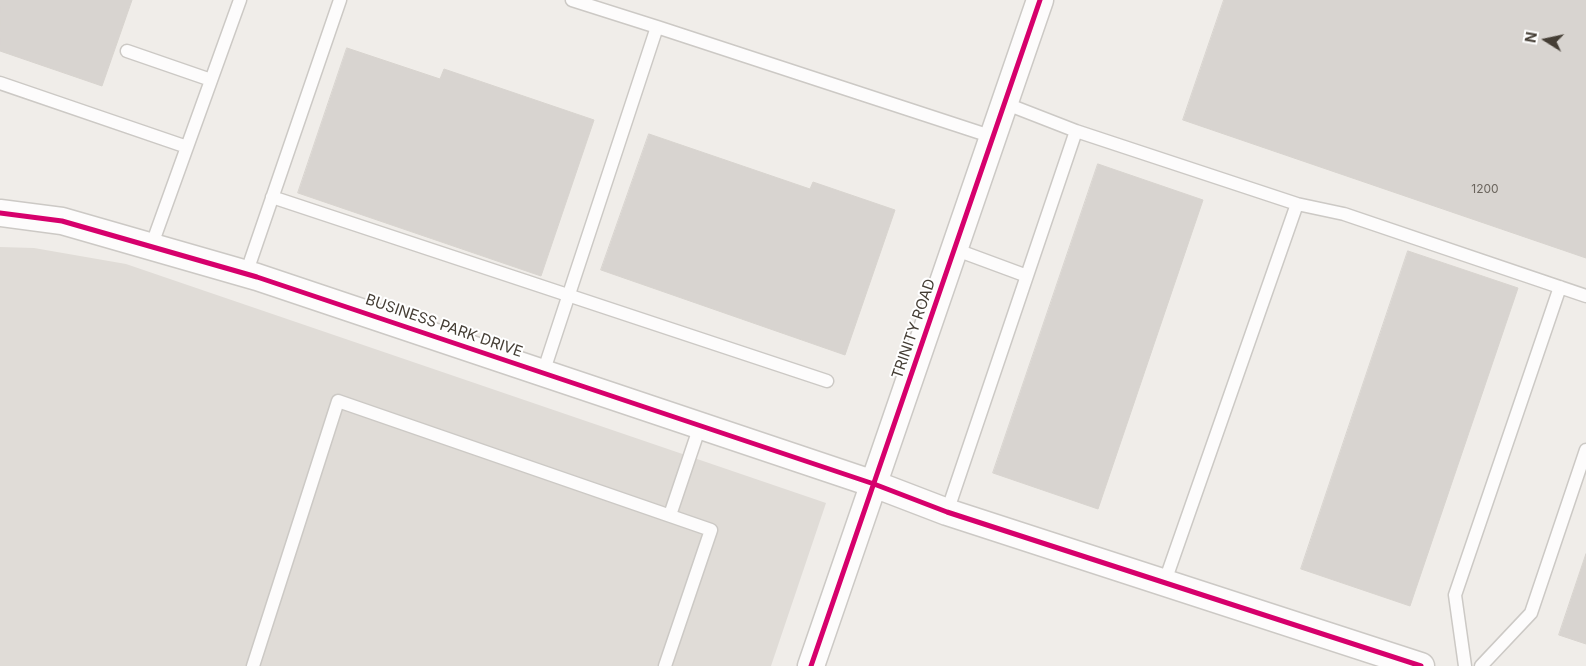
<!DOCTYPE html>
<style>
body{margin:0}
#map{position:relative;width:1586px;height:666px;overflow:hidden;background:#f0ede9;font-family:Inter,sans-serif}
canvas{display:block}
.north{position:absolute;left:1521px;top:15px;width:50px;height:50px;-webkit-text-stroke:4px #fff;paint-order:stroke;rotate:280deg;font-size:14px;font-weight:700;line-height:20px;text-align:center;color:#453e35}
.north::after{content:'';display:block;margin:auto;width:18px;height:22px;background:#453e35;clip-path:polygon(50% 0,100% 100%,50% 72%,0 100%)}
</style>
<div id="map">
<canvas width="1586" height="666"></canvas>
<div class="north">N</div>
</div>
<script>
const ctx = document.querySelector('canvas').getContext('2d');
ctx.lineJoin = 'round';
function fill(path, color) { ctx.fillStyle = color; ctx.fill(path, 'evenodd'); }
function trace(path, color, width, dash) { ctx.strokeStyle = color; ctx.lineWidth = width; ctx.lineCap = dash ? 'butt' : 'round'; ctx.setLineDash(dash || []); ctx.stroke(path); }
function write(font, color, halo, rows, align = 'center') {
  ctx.font = font + ' Inter,sans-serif'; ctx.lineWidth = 4; ctx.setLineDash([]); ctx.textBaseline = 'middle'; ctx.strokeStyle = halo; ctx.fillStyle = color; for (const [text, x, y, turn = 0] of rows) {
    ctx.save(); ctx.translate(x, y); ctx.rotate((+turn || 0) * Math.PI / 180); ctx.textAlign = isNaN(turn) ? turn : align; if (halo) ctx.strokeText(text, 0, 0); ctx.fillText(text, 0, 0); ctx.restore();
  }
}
fill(new Path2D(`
 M 0,247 L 34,248 L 126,264 L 826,503 L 771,666 L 0,666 Z`), '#e0dcd7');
const building = new Path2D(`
 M 0,0 L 132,0 L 102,86 L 0,51 Z
 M 1224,0 L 1586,0 L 1586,258 L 1183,120 Z
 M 347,48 L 440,79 L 444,69 L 594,120 L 541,276 L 298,193 Z
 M 649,134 L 810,189 L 813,182 L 895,210 L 845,355 L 601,270 Z
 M 1098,164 L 1203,200 L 1098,509 L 993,473 Z
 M 1408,251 L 1518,288 L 1410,606 L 1301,569 Z
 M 1586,554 L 1586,644 L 1559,635 Z`);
fill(building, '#d8d4d0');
trace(building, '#d8d4cf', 1);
const lane = new Path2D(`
 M 572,0 L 657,27
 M 127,51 L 211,80
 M 0,83 L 187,147
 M 1076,131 L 1297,204
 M 272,197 L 827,381
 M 151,247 L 240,0
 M 954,249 L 1027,276
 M 246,274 L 340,0
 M 543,373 L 657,27 L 993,137
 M 947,512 L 1076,131 L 1004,103
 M 670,515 L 700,426
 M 1164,584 L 1297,204 L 1344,214 L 1586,296
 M 253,666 L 338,401 L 711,530 L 665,666
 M 1465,666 L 1455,595 L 1560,287
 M 1481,666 L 1531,613 L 1586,450`);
const street = new Path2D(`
 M 0,213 L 62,221 L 257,277 L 874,484 L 947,512 L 1421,666
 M 811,666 L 1040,0`);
trace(lane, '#ccc9c5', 15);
trace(street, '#ccc9c5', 29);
trace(lane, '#fdfcfc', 12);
trace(street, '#fdfcfc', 26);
trace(new Path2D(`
 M 0,213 L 62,221 L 257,277 L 874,484 L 947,512 L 1421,666
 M 811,666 L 1040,0`), '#d6006c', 5);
write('12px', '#6b655d', null, [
 ["1200",1485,189]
]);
write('15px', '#453e35', '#fff', [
 ["BUSINESS PARK DRIVE",444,326,19],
 ["TRINITY ROAD",914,329,-71]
]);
</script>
